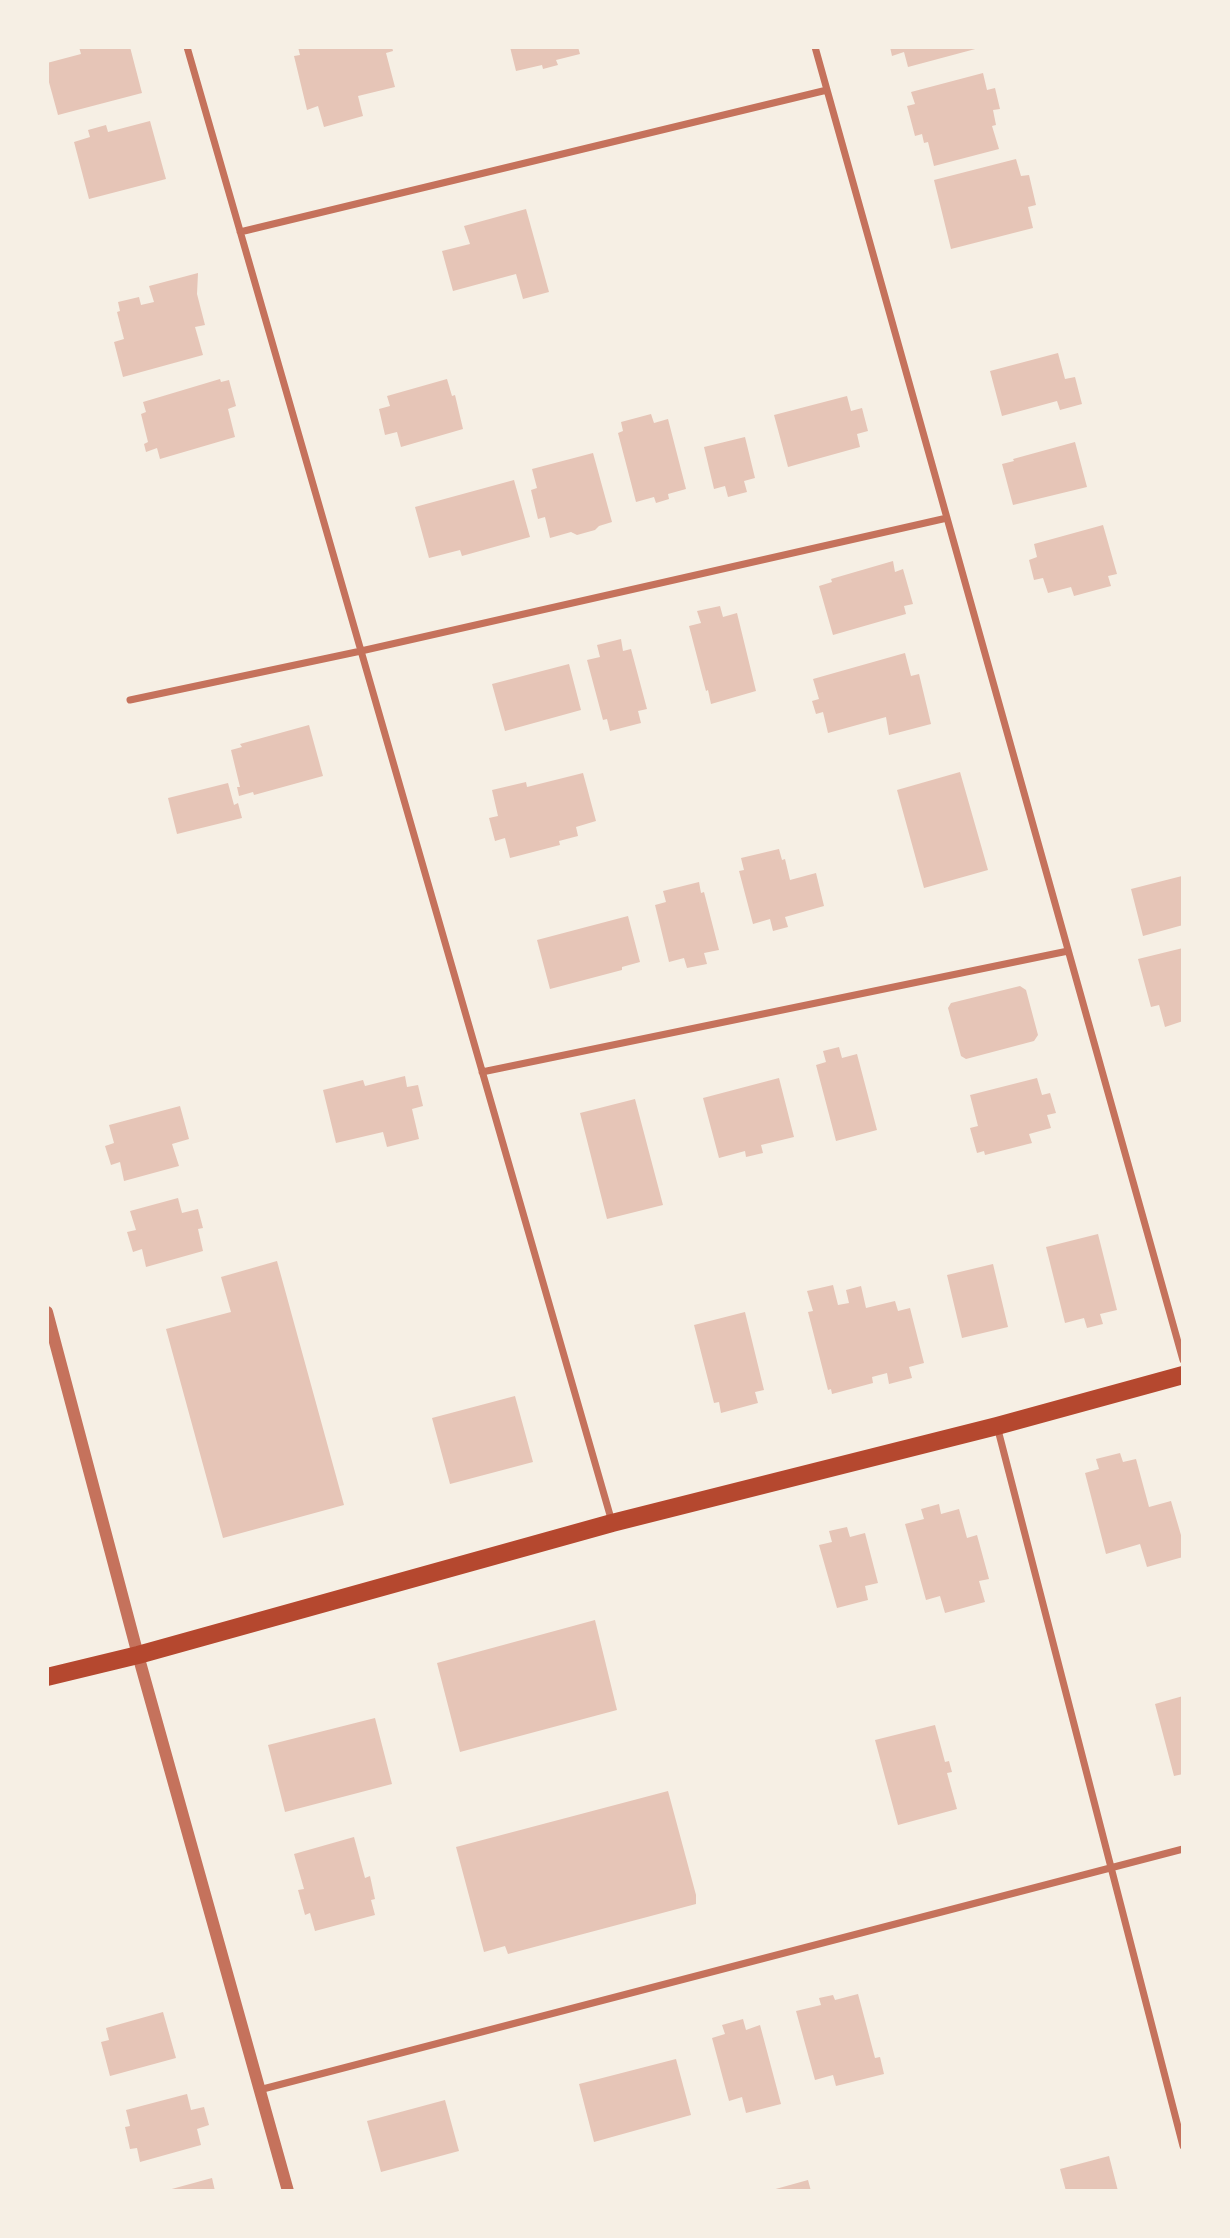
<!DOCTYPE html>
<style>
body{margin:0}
#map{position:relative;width:1230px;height:2238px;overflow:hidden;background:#f6efe4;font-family:Poppins,sans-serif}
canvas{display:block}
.frame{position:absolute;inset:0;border:49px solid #f6efe4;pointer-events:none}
</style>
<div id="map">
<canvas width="1230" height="2238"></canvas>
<div class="frame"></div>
</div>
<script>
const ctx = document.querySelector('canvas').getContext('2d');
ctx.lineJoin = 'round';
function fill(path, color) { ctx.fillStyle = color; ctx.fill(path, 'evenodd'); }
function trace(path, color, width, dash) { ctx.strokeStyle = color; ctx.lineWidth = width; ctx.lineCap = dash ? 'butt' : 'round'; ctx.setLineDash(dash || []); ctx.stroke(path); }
fill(new Path2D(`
 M 79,47 L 130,47 L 142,93 L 58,115 L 47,75 L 47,63 L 81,54 Z
 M 298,47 L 392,47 L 393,51 L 386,53 L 395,87 L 358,96 L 363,116 L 324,127 L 318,106 L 307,110 L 294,56 L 300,55 Z
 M 510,47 L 578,47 L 580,54 L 556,60 L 558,65 L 543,69 L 542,65 L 516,71 Z
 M 890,47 L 979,47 L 979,48 L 908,67 L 904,52 L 892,56 Z
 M 983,73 L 987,90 L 995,88 L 1000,109 L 993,110 L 996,125 L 992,126 L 999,149 L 934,166 L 928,142 L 924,143 L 922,134 L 915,136 L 907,106 L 915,104 L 911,92 Z
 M 150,121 L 166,179 L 89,199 L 74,142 L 90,137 L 88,130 L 106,125 L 108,132 Z
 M 1016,159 L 1021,176 L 1029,175 L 1036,205 L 1028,207 L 1033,228 L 951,249 L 934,180 Z
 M 526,209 L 549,292 L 523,299 L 516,274 L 453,291 L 442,251 L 470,244 L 464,226 Z
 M 198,273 L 197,294 L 205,325 L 195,327 L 203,355 L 123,377 L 114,342 L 124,339 L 117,312 L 120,311 L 118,302 L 139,297 L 141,305 L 154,302 L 149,286 Z
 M 1058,353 L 1065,379 L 1075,377 L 1082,404 L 1060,410 L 1057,401 L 1002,416 L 990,371 Z
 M 220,379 L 221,382 L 229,380 L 236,406 L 228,409 L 235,437 L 160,459 L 157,448 L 146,452 L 144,444 L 148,442 L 141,414 L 146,412 L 143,402 Z
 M 447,379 L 452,396 L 455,395 L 463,429 L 401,447 L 397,432 L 385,435 L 379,409 L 390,406 L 387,396 Z
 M 847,396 L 851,411 L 862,408 L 868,431 L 857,434 L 860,447 L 788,467 L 774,415 Z
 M 651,414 L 654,423 L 668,419 L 686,489 L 668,494 L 669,499 L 656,503 L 654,497 L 636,502 L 618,433 L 623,431 L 621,422 Z
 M 745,437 L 755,478 L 744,481 L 747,492 L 728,497 L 725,486 L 714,489 L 704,447 Z
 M 1075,442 L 1087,487 L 1013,505 L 1002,464 L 1014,461 L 1013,459 Z
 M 593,453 L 612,522 L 599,526 L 595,530 L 577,535 L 571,532 L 550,538 L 545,517 L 538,519 L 531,490 L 537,488 L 532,469 Z
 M 514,480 L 530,537 L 462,556 L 460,550 L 429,558 L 415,507 Z
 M 1103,525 L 1117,574 L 1108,576 L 1111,586 L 1074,596 L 1071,587 L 1048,593 L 1043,578 L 1034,580 L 1029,560 L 1037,557 L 1034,544 Z
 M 893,561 L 895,572 L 903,569 L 913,604 L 904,606 L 906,614 L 833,635 L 819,586 L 832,582 L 831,579 Z
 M 720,606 L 723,617 L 737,613 L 756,691 L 711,704 L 708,690 L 706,691 L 689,626 L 701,623 L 697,611 Z
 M 621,639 L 623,651 L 631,649 L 647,709 L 638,711 L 641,723 L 610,731 L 607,719 L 603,720 L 587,660 L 600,657 L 597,645 Z
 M 905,653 L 911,676 L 919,674 L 931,724 L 889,735 L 886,717 L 828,733 L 823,712 L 816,714 L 812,701 L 819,699 L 813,679 Z
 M 569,664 L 581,710 L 505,731 L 492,684 Z
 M 309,725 L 323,776 L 254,795 L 253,792 L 239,796 L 237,787 L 240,787 L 231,750 L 242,747 L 240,744 Z
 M 960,772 L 988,870 L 924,888 L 897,790 Z
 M 583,773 L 596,821 L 576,827 L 578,836 L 559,841 L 560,845 L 510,858 L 505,838 L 495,841 L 489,818 L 498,816 L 492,790 L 526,782 L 527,787 Z
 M 228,783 L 234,805 L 238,803 L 242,818 L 177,834 L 168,798 Z
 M 779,849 L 782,860 L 785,859 L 790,880 L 816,873 L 824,906 L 785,917 L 788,927 L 773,931 L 770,919 L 753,924 L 739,871 L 744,870 L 741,858 Z
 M 1182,876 L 1183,925 L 1143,936 L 1131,889 Z
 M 699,882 L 701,893 L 704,892 L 719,950 L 704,953 L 707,964 L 687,968 L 684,958 L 669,962 L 655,905 L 666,902 L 663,891 Z
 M 628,916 L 640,962 L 622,967 L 622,970 L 550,989 L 537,940 Z
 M 1183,948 L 1183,1021 L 1165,1027 L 1159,1005 L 1151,1007 L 1138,959 Z
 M 1020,986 L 1026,990 L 1038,1035 L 1034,1041 L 966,1059 L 961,1056 L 948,1008 L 951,1003 Z
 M 839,1047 L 842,1058 L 857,1054 L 877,1130 L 836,1141 L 816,1065 L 826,1062 L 823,1051 Z
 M 405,1076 L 407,1087 L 418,1085 L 423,1106 L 412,1109 L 419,1139 L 387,1147 L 383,1132 L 336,1143 L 323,1090 L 363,1080 L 365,1086 Z
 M 779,1078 L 794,1137 L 761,1145 L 763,1153 L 746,1157 L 745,1151 L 719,1158 L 703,1098 Z
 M 1037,1078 L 1042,1095 L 1050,1093 L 1056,1113 L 1047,1115 L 1051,1128 L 1029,1134 L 1032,1143 L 985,1155 L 984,1151 L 977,1153 L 970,1128 L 978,1126 L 970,1095 Z
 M 635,1099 L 663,1205 L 607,1219 L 580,1113 Z
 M 180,1106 L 189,1139 L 172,1144 L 179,1166 L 124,1181 L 120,1162 L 111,1165 L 105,1146 L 114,1143 L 109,1125 Z
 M 178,1198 L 182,1213 L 198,1209 L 203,1228 L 198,1229 L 203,1251 L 146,1267 L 142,1249 L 133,1252 L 127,1232 L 136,1230 L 130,1211 Z
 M 1098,1234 L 1117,1310 L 1100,1314 L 1103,1324 L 1087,1328 L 1084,1318 L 1065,1323 L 1046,1247 Z
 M 277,1261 L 344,1505 L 223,1538 L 166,1329 L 231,1312 L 221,1277 Z
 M 993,1264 L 1008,1327 L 962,1338 L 947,1275 Z
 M 833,1285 L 838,1305 L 849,1303 L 846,1290 L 861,1286 L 866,1308 L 895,1301 L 898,1311 L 910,1308 L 924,1363 L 909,1367 L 912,1378 L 889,1384 L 887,1373 L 872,1377 L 873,1383 L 832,1394 L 831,1389 L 828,1390 L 808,1312 L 813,1311 L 807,1291 Z
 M 745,1312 L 764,1390 L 755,1392 L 758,1403 L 721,1413 L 719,1402 L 714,1403 L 694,1325 Z
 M 515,1396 L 533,1462 L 450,1484 L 432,1418 Z
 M 1120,1453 L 1123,1462 L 1136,1459 L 1149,1507 L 1171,1501 L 1183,1542 L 1183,1557 L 1147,1567 L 1140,1544 L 1106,1554 L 1085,1473 L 1099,1469 L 1096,1459 Z
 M 939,1504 L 941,1514 L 959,1509 L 967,1538 L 977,1535 L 989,1579 L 979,1581 L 985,1602 L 945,1613 L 940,1596 L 926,1600 L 905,1524 L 924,1519 L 921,1509 Z
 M 847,1527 L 850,1537 L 865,1533 L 878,1583 L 865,1586 L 868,1600 L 837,1608 L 819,1545 L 832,1542 L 829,1531 Z
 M 595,1620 L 617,1710 L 460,1752 L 437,1663 Z
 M 1183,1696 L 1183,1774 L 1174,1776 L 1155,1704 Z
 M 375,1718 L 392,1784 L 285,1812 L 268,1745 Z
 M 935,1725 L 945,1762 L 949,1761 L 952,1772 L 947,1773 L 957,1809 L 898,1825 L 875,1740 Z
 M 668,1791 L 696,1895 L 696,1904 L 508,1954 L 505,1946 L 484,1952 L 456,1847 Z
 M 354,1837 L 365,1878 L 370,1876 L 375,1899 L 371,1900 L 375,1915 L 315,1931 L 310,1913 L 305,1915 L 298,1890 L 304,1889 L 294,1854 Z
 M 858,1994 L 875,2058 L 880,2057 L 884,2074 L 836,2086 L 833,2075 L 815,2080 L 796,2011 L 821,2005 L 819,1998 L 833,1995 L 835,2000 Z
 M 163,2012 L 176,2058 L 110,2076 L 101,2042 L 109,2040 L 106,2028 Z
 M 743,2019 L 746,2030 L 760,2025 L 781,2104 L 746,2113 L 742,2097 L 729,2101 L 712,2038 L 725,2034 L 722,2025 Z
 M 676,2059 L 691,2115 L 594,2142 L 579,2084 Z
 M 187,2094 L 191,2110 L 204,2107 L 209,2125 L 197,2129 L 201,2145 L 140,2162 L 137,2148 L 130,2149 L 125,2127 L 130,2126 L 126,2110 Z
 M 445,2100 L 459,2151 L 381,2172 L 367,2121 Z
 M 1109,2156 L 1118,2191 L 1066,2191 L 1060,2169 Z
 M 212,2178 L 215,2191 L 168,2191 L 168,2190 Z
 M 808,2180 L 811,2191 L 772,2191 L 772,2190 Z`), '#e6c5b7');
trace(new Path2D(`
 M 187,47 L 612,1522
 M 815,47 L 1183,1360
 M 240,232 L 827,90
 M 130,700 L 361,651 L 947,518
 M 482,1072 L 1068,951
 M 997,1426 L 1183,2146
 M 259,2090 L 1183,1849`), '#c5725c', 7);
trace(new Path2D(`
 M 47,1312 L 138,1655 L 288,2191`), '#c5725c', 12);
trace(new Path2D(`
 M 47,1677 L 138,1655 L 612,1523 L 997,1426 L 1183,1375`), '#b5482f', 18);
</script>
